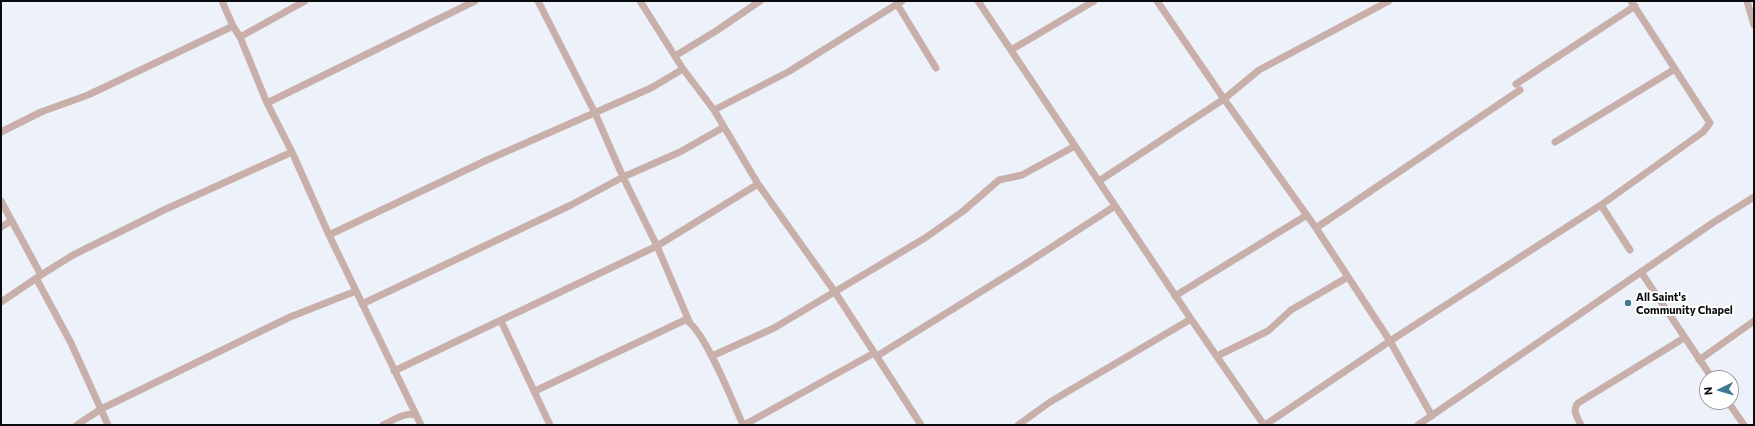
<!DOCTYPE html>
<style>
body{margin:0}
#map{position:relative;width:1755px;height:426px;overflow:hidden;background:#edf1f9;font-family:Commissioner,sans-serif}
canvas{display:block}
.frame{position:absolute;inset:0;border:2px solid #0a0b0e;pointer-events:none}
.north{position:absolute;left:1699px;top:370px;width:40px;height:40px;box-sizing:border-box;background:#fff;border:1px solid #9d9d9f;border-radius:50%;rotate:265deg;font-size:11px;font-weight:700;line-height:16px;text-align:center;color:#0a0b0e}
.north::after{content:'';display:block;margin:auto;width:14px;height:18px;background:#3f7992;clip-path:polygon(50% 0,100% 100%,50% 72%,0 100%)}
</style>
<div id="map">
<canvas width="1755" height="426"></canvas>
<div class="frame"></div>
<div class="north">N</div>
</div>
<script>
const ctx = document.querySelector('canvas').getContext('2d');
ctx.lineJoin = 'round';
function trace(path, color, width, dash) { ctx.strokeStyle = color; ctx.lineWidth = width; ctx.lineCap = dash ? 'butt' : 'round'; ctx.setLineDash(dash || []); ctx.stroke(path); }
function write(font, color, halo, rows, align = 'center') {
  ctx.font = font + ' Commissioner,sans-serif'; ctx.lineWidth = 4; ctx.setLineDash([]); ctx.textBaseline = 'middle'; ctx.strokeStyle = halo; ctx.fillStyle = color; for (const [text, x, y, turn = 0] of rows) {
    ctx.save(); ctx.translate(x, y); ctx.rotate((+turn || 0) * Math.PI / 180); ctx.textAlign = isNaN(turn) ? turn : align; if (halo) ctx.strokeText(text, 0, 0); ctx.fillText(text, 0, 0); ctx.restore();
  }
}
trace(new Path2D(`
 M 222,1 L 233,26 L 240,37 L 267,103 L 292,152 L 329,235 L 421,425
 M 538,1 L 595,113 L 623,177 L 657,246 L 689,321
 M 640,1 L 683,69 L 714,110 L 758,184 L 835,292 L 921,425
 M 978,1 L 1191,319 L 1264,425
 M 1157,1 L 1224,99 L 1316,228 L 1390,341 L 1265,425
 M 1747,1 L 1754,25
 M 897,4 L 936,68
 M 240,37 L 305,1
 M 1011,50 L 1094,1
 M 675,56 L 716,31 L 760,1
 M 1516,84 L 1635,6
 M 267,103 L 475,1
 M 714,110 L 788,72 L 902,1
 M 1,132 L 41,112 L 88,95 L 233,26
 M 1555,142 L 1675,69
 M 1099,181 L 1224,99 L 1259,70 L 1389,1
 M 1,201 L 41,275
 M 1601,205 L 1630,250
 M 1,227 L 11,221
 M 1316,228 L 1520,90
 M 329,235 L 487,160 L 651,88 L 683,69
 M 1641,272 L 1712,378
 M 36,278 L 71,343 L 108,425
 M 1175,296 L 1307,215
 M 1,302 L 41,275 L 73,255 L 166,209 L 292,152
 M 362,304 L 571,205 L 623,177 L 680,152 L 724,127
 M 501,321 L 550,425
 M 712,356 L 774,328 L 925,238 L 962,212 L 999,180 L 1022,175 L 1075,146
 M 877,356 L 1024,265 L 1115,206
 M 1217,356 L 1268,331 L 1291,310 L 1348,277
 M 1699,360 L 1754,321
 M 394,371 L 657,246 L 758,184
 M 535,391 L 685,320 C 703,326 734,405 743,425
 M 1728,402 L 1744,425
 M 1432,416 L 1390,341 L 1601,205 L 1703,132 L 1710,123 L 1631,1
 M 77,425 L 101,409 L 290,317 L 356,291
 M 383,425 C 394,420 405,412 416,415
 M 744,425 L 874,353
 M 1018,425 L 1050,402 L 1191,319
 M 1418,425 L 1714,222 L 1754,197
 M 1581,425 C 1577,417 1572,410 1578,403 L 1684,338`), '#c9afaa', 7);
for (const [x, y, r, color] of [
 [1628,303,4,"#3f7992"]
]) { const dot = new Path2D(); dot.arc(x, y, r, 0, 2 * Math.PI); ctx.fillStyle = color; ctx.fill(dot); trace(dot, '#fff', 1.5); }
write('bold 11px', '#0a0b0e', '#fff', [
 ["All Saint's",1636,297],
 ["Community Chapel",1636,310]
], 'left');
</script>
